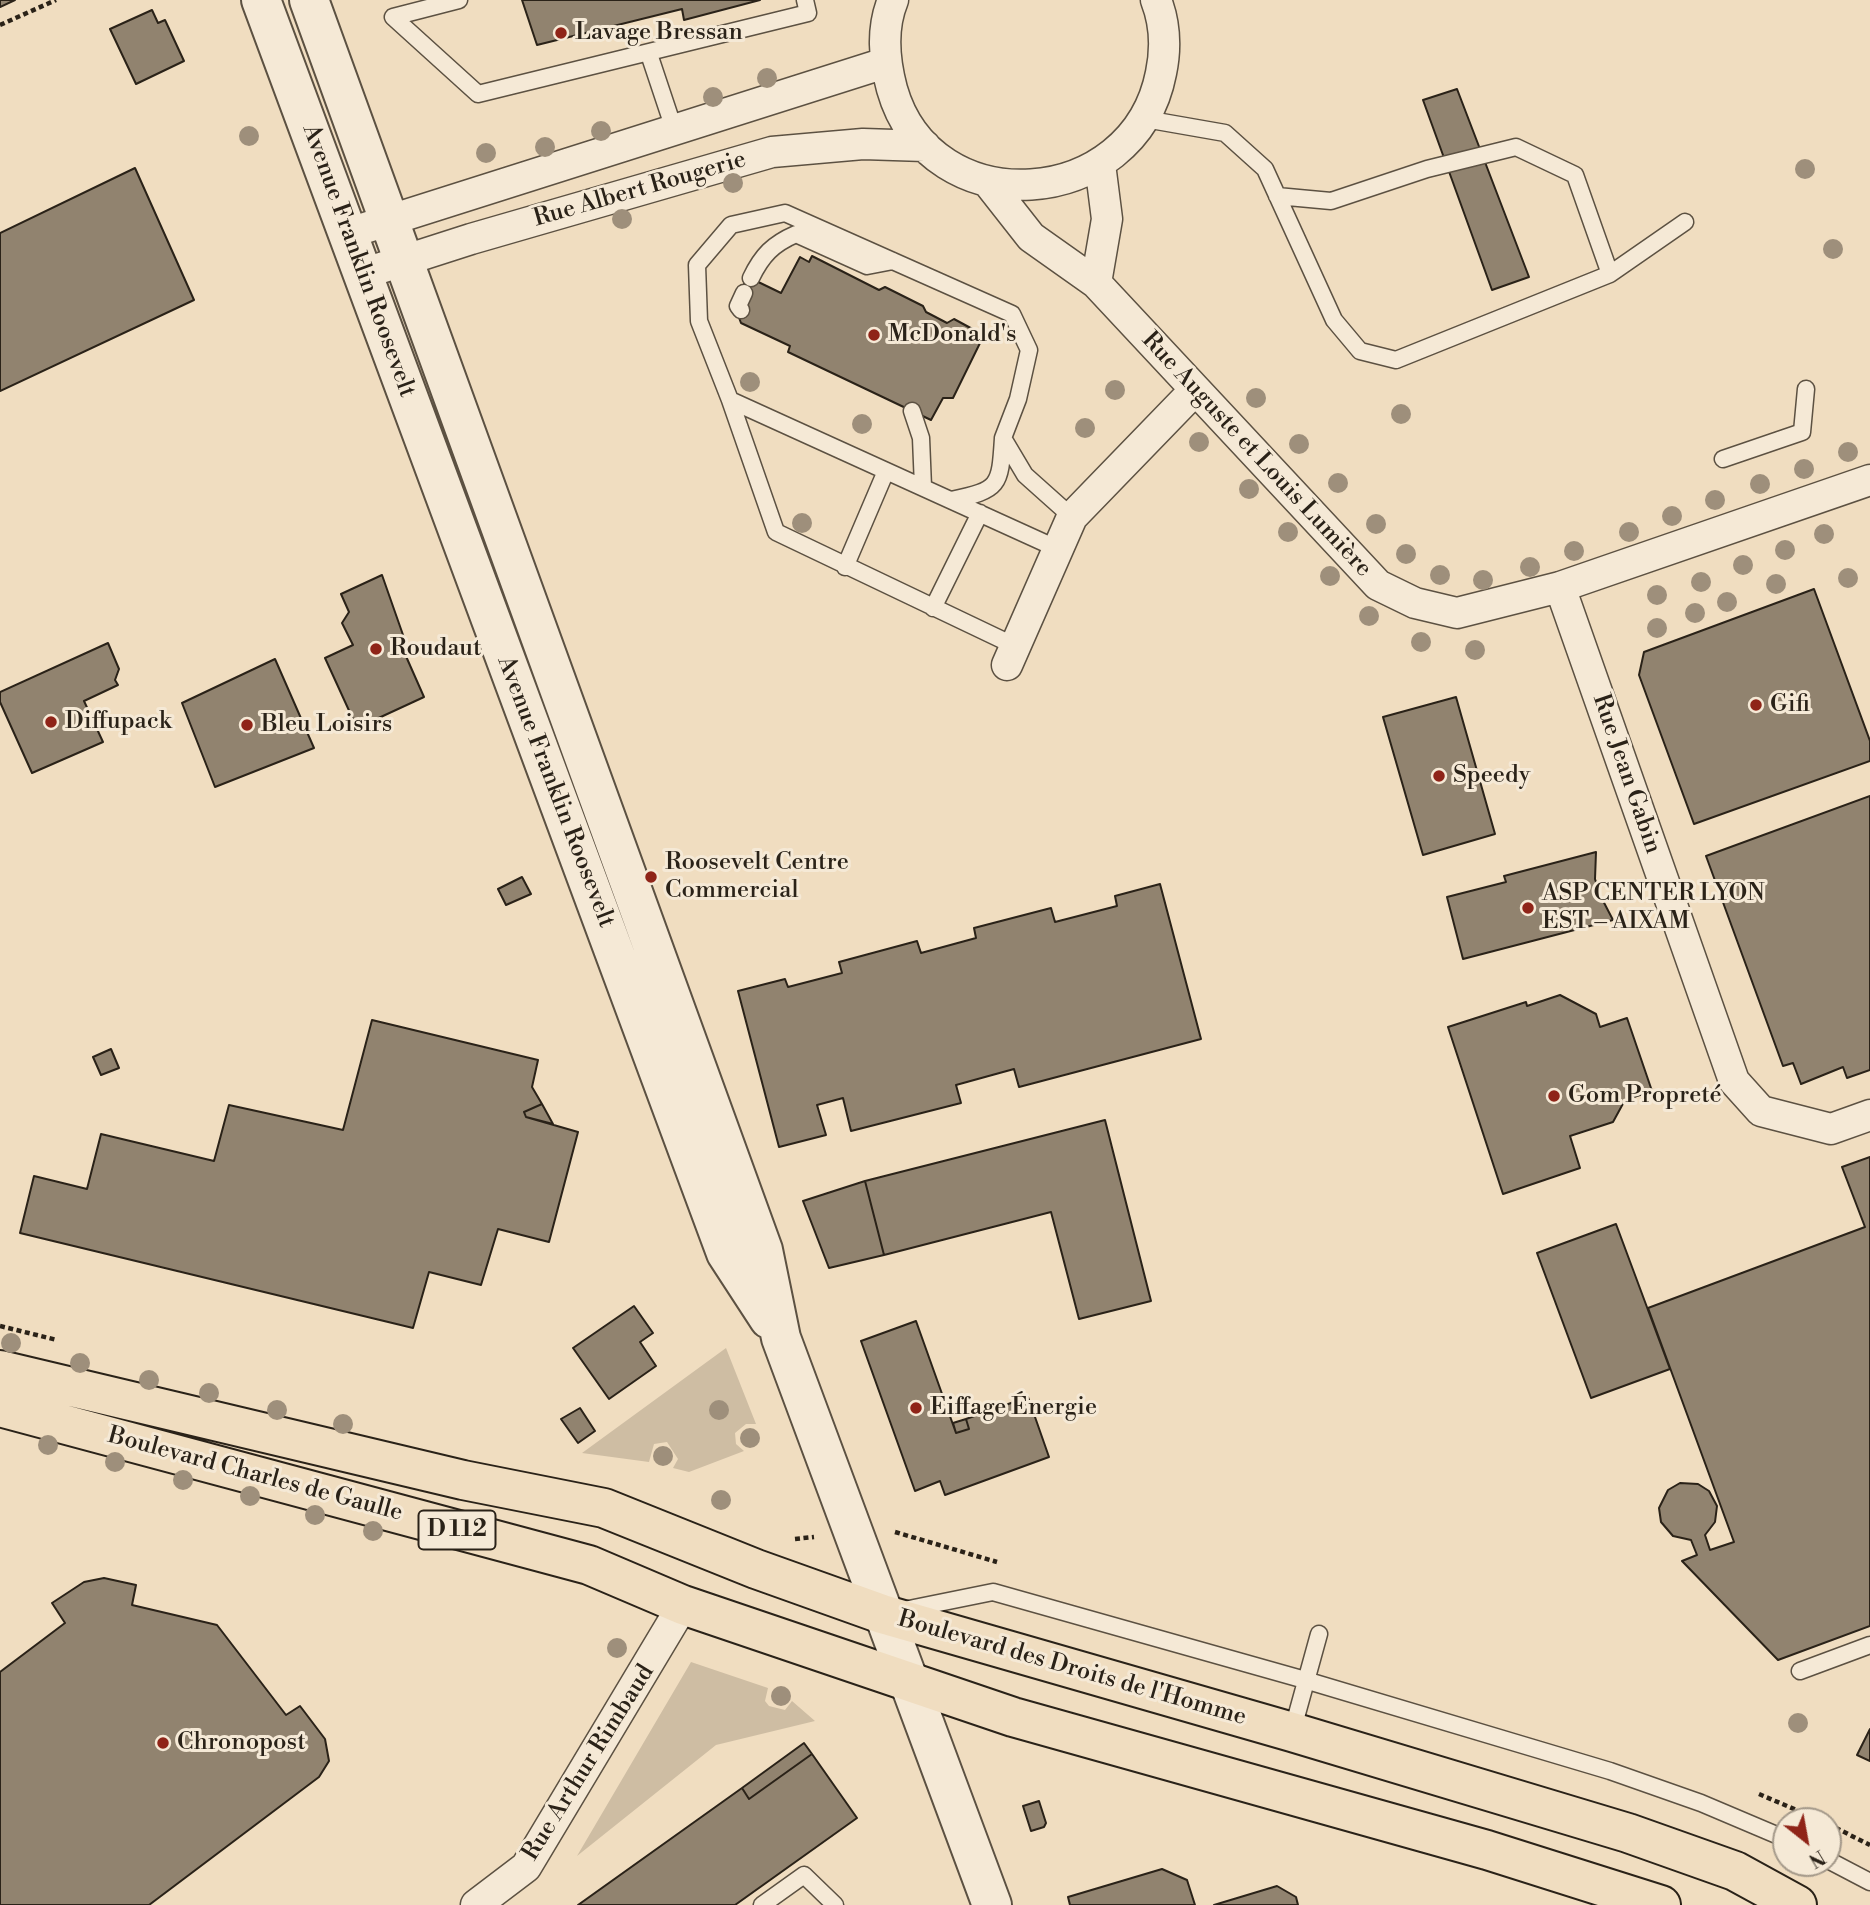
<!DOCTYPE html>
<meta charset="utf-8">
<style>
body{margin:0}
#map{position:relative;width:1870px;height:1905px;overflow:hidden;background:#f0ddc0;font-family:"Libre Bodoni",serif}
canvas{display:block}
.north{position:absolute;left:1772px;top:1807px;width:70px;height:70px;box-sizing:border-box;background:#f5e9d6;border:2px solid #a4998a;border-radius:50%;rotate:149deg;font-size:19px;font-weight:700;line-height:28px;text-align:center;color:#2a2218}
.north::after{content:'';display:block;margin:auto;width:24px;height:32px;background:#8f2418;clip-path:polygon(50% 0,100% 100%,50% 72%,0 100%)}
</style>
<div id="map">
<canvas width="1870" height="1905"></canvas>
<div class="north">N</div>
</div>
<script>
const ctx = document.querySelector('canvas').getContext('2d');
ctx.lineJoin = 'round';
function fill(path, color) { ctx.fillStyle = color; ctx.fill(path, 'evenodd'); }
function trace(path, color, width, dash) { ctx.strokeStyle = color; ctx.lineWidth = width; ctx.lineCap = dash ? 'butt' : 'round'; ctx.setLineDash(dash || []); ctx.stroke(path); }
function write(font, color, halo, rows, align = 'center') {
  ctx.font = font + ' "Libre Bodoni",serif'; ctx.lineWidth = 6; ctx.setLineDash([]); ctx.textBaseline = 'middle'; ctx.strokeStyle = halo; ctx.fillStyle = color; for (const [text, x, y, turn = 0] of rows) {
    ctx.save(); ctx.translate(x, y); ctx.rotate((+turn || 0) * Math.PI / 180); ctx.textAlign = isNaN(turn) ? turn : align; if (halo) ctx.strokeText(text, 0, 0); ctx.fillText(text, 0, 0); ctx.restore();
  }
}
fill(new Path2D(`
 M 726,1348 L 756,1424 L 746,1424 L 735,1433 L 736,1444 L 744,1451 L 689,1472 L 673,1468 L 678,1459 L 667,1442 L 654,1444 L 649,1462 L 582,1453 Z
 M 691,1662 L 768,1688 L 765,1701 L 769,1706 L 785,1710 L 792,1701 L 815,1721 L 716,1745 L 577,1856 Z`), '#cebda3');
const building = new Path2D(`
 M 0,0 L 15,0 L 0,7 Z
 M 522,0 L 760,0 L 684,20 L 682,9 L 537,45 Z
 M 152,10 L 158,23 L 165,20 L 184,61 L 136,84 L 110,29 Z
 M 1457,89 L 1529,277 L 1492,290 L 1423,100 Z
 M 135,168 L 194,300 L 0,391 L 0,233 Z
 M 812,256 L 879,290 L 885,287 L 923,306 L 926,312 L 947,323 L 954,319 L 978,332 L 982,339 L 953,398 L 943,398 L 931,420 L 788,352 L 790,346 L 741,323 L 738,315 L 740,291 L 748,277 L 781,293 L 800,257 L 809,262 Z
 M 382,575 L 409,652 L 405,654 L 424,697 L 357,728 L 325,658 L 353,645 L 342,623 L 349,612 L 341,594 Z
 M 1814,589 L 1870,741 L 1870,761 L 1694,824 L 1639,675 L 1644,652 Z
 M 108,643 L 119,669 L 115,680 L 118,685 L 84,701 L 103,742 L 32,773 L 0,702 L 0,692 Z
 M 275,659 L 314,748 L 215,787 L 182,703 Z
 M 1456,697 L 1495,834 L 1423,855 L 1383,717 Z
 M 1870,796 L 1870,1070 L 1847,1078 L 1843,1067 L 1801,1084 L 1793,1063 L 1783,1066 L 1706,856 Z
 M 1596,852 L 1595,879 L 1600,895 L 1613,920 L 1463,959 L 1447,897 L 1506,882 L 1504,876 Z
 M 522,877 L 531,894 L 506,905 L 498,889 Z
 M 1160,884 L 1201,1039 L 1019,1087 L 1014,1069 L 956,1085 L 961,1103 L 851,1131 L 843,1098 L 817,1105 L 826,1135 L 779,1147 L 738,991 L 785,979 L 788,987 L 842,973 L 839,962 L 917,941 L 921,953 L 976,938 L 974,928 L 1051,908 L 1055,922 L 1117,906 L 1115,896 Z
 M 1560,995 L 1596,1014 L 1600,1027 L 1627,1018 L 1652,1091 L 1625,1100 L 1613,1122 L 1570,1136 L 1580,1168 L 1503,1194 L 1448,1027 L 1526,1002 L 1527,1006 Z
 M 372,1020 L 538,1060 L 532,1087 L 542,1104 L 524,1112 L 526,1117 L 578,1132 L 549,1242 L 498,1229 L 481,1285 L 429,1272 L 413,1328 L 20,1233 L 34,1176 L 87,1189 L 101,1134 L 214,1161 L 229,1105 L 343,1130 Z
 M 111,1049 L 119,1068 L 101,1075 L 93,1057 Z
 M 542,1104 L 553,1124 L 526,1117 L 524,1112 Z
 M 1105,1120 L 1151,1301 L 1079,1319 L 1051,1212 L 884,1255 L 865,1181 Z
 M 1870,1157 L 1870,1626 L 1778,1660 L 1682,1561 L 1697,1555 L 1691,1540 L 1673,1536 L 1661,1522 L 1659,1508 L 1668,1490 L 1680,1483 L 1698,1484 L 1709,1491 L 1717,1506 L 1715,1522 L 1705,1535 L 1710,1550 L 1734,1542 L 1648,1308 L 1865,1227 L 1842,1167 Z
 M 865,1181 L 884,1255 L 829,1268 L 803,1201 Z
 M 1616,1224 L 1670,1369 L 1591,1398 L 1537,1253 Z
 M 634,1306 L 653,1333 L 640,1342 L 656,1366 L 609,1399 L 573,1348 Z
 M 916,1321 L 956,1433 L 969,1429 L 966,1419 L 1028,1397 L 1049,1457 L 945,1495 L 940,1481 L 915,1491 L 861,1341 Z
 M 580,1408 L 595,1431 L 578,1443 L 561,1419 Z
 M 966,1419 L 969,1429 L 956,1433 L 953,1423 Z
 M 104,1578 L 136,1585 L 132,1605 L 217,1625 L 286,1715 L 300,1706 L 325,1739 L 329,1761 L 319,1777 L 149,1905 L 0,1905 L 0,1672 L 65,1623 L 52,1603 L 84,1582 Z
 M 1870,1729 L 1870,1761 L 1857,1755 Z
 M 804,1743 L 812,1754 L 749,1799 L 742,1788 Z
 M 812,1754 L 857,1818 L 735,1905 L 578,1905 L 742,1788 L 749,1799 Z
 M 1039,1801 L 1046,1823 L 1044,1827 L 1031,1831 L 1023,1806 Z
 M 1162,1869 L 1187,1880 L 1195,1905 L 1070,1905 L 1068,1897 Z
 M 1277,1886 L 1296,1897 L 1298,1905 L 1214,1905 Z`);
fill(building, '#91836f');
trace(building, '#2a2218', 2);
const service = new Path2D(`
 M 459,0 L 393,17 L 478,94 L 808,13 L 805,0
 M 649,54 L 674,129
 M 1145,119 L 1225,133 L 1265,169 L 1334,320 L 1360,351 L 1396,360 L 1610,274 L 1685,222
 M 1277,196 L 1331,201 L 1427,169 L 1516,147 L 1575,175 L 1610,274
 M 751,278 C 762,255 773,244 796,234 L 867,266 L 893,261
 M 741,310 L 738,306 L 744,293
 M 730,400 L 776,532 L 1015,646
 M 912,411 L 921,438 L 923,487
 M 1723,459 L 1802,432 L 1806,389
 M 951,500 C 1000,490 1000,486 1003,438
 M 1058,549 L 730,400 L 699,321 L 697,265 L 731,225 L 785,213 L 1012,314 L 1029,350 L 1018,399 L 1003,438 L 1025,475 L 1072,517
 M 845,567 L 886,471
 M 933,608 L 980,513
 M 904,1610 L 993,1592 L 1305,1680 L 1610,1771 L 1701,1803 L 1786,1839
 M 1800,1671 L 1870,1645
 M 1292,1732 L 1319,1634
 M 1828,1860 L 1870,1882
 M 762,1905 L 804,1875 L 835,1905`);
const minor = new Path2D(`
 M 893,0 C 881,29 884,59 892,89 C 931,226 1134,212 1161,73 C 1166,49 1165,23 1156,0
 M 987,181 L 1031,237 L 1096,283 L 1378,585 L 1415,603 L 1457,613 L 1560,587 L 1870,480
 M 346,234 L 885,63
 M 362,274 L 471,239 L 772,152 L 863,144 L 925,146
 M 1096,283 L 1107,219 L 1100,164
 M 1560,587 L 1734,1081 L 1761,1111 L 1831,1129 L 1870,1115
 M 1007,665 L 1072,517 L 1195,390
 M 476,1905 L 526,1867 L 683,1605`);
const tertiary = new Path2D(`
 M 261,0 L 726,1253 L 769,1319
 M 309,0 L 763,1250 L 781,1338 L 992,1905`);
const primary = new Path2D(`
 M 0,1370 L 463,1480 L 604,1508 L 756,1569 L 882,1614 L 1292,1732 L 1628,1833 L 1735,1871 L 1797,1905
 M 0,1407 L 589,1565 L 683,1605 L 1013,1717 L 1487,1850 L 1661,1905`);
trace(service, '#5c5142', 19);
trace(minor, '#5c5142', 33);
trace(tertiary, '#5c5142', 42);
trace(primary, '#2a2218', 42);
trace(new Path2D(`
 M 0,25 L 56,0
 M 0,1326 L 57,1340
 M 895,1532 L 997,1562
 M 795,1539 L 814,1537
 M 1759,1794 L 1822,1821
 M 1828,1824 L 1870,1845`), '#2a2218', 4.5, [5, 3.5]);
trace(service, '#f5e9d6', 16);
trace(minor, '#f5e9d6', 30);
trace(tertiary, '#f5e9d6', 38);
trace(primary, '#f0ddc0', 38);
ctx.fillStyle = '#9e8f7b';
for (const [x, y] of [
 [767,78],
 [713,97],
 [601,131],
 [249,136],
 [545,147],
 [486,153],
 [1805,169],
 [733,183],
 [622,219],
 [1833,249],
 [750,382],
 [1115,390],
 [1256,398],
 [1401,414],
 [862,424],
 [1085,428],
 [1199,442],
 [1299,444],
 [1848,452],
 [1804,469],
 [1338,483],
 [1760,484],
 [1249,489],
 [1715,500],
 [1672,516],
 [802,523],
 [1376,524],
 [1288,532],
 [1629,532],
 [1824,534],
 [1785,550],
 [1574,551],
 [1406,554],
 [1743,565],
 [1530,567],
 [1440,575],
 [1330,576],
 [1848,578],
 [1483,580],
 [1701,582],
 [1776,584],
 [1657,595],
 [1727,602],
 [1695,613],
 [1369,616],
 [1657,628],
 [1421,642],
 [1475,650],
 [11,1343],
 [80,1363],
 [149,1380],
 [209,1393],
 [277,1410],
 [719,1410],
 [343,1424],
 [750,1438],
 [48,1445],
 [663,1456],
 [115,1462],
 [183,1480],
 [250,1496],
 [721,1500],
 [315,1515],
 [373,1531],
 [617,1648],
 [781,1696],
 [1798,1723]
]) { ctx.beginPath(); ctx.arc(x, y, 10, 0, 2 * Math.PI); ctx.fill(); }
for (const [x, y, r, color] of [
 [561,33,7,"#8f2418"],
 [874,335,7,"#8f2418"],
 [376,649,7,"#8f2418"],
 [1756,705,7,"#8f2418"],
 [51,722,7,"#8f2418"],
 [247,725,7,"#8f2418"],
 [1439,776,7,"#8f2418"],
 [651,877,7,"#8f2418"],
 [1528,908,7,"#8f2418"],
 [1554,1096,7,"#8f2418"],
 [916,1408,7,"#8f2418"],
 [163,1743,7,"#8f2418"]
]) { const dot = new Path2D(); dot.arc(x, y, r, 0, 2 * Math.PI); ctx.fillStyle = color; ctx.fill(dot); trace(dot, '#f5e9d6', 2.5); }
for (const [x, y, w] of [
 [457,1530,77]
]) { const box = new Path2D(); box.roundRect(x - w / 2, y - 19.5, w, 39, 5); ctx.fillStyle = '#f5e9d6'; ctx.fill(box); trace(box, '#2a2218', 2); }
write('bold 23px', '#2a2218', null, [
 ["D 112",457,1530]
]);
write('24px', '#2a2218', '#f5e9d6', [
 ["Lavage Bressan",575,33],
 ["McDonald's",888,335],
 ["Roudaut",390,649],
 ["Gifi",1770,705],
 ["Diffupack",65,722],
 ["Bleu Loisirs",261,725],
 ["Speedy",1453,776],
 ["Roosevelt Centre",665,863],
 ["Commercial",665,891],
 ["ASP CENTER LYON",1542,894],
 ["EST – AIXAM",1542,922],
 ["Gom Propreté",1568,1096],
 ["Eiffage Énergie",930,1408],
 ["Chronopost",177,1743]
], 'left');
write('24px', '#2a2218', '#f5e9d6', [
 ["Rue Albert Rougerie",640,190,-16],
 ["Avenue Franklin Roosevelt",358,261,70],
 ["Rue Auguste et Louis Lumière",1256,455,47],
 ["Rue Jean Gabin",1626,774,71],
 ["Avenue Franklin Roosevelt",555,792,69],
 ["Boulevard Charles de Gaulle",255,1475,15],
 ["Boulevard des Droits de l'Homme",1072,1669,16],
 ["Rue Arthur Rimbaud",589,1763,-58]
]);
</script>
